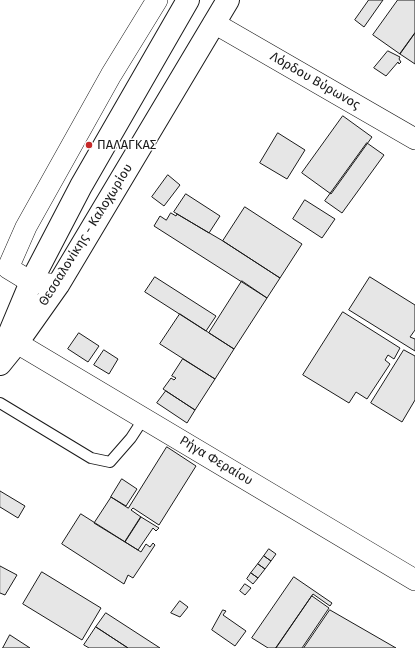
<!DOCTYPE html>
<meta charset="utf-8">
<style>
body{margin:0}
canvas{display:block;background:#fff}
</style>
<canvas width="415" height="648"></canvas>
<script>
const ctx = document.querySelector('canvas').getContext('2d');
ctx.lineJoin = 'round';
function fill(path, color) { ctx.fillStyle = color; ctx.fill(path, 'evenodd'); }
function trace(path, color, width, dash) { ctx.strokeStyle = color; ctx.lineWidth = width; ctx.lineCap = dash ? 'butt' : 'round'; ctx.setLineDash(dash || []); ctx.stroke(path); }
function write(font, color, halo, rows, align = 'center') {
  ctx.font = font + ' "Fira Sans",sans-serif'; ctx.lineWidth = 3; ctx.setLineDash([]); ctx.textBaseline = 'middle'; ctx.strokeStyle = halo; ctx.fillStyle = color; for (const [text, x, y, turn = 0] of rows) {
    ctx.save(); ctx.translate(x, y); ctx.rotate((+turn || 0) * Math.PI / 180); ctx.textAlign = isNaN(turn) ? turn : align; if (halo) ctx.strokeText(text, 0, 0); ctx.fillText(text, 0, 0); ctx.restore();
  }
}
const building = new Path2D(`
 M 369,0 L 383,0 L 364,27 L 355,20 Z
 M 398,0 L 415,0 L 415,33 L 400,54 L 373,35 Z
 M 415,33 L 415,64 L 400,54 Z
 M 388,51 L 400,57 L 399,59 L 401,62 L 399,64 L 398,62 L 386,76 L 374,68 Z
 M 343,116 L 372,137 L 331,194 L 302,173 Z
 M 278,133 L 305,150 L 287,179 L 260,163 Z
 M 367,143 L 384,155 L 342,213 L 325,201 Z
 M 168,175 L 180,185 L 164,206 L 152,197 Z
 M 186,194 L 220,216 L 209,233 L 174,212 Z
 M 305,200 L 335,219 L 322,238 L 293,219 Z
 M 245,207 L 302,244 L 280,278 L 223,241 Z
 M 171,213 L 176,216 L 177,214 L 223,241 L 280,278 L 267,298 L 154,226 L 160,216 L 166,220 Z
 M 155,277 L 216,316 L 206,331 L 145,292 Z
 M 370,277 L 415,305 L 415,330 L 410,337 L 415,339 L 415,351 L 349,310 Z
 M 242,281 L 267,298 L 234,349 L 209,333 Z
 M 343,312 L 400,348 L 394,359 L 388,355 L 385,360 L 390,364 L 367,399 L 356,392 L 349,403 L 303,375 Z
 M 180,314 L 234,349 L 215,379 L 160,344 Z
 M 79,333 L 99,346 L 88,362 L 68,349 Z
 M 104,350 L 118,359 L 109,374 L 94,365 Z
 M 404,350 L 415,356 L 415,400 L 402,422 L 371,403 Z
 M 183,359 L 215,379 L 195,410 L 163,389 L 171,378 L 174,380 L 176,378 L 172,376 Z
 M 166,391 L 195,410 L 187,423 L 157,403 Z
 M 167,447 L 196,466 L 159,525 L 133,508 L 131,510 L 141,517 L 125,542 L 94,523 L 111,497 L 128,508 Z
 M 122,479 L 137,489 L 126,506 L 111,497 Z
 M 0,491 L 25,506 L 18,518 L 0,507 Z
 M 81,514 L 141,552 L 146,544 L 150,547 L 153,543 L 155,545 L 133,578 L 128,575 L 124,584 L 62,544 Z
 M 141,517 L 159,528 L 156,531 L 153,528 L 138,550 L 125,542 Z
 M 269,549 L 276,554 L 271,561 L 264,556 Z
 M 264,556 L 271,561 L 265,569 L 258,564 Z
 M 258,564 L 265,569 L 258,578 L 251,573 Z
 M 0,566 L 17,575 L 5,595 L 0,593 Z
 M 42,572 L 101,608 L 82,640 L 23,604 Z
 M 251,573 L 258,578 L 253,584 L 247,579 Z
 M 294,577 L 332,603 L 330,606 L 313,594 L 276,648 L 268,648 L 252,638 Z
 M 245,584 L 251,588 L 245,595 L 240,591 Z
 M 312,596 L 329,608 L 302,648 L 276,648 Z
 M 180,601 L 188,607 L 180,617 L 171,613 Z
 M 223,610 L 226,611 L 223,615 L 246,631 L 235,646 L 212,630 Z
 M 330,610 L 396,648 L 304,648 Z
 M 106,613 L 160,648 L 128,648 L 96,627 Z
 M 96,627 L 128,648 L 89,648 L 84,645 Z
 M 10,635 L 30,648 L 3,648 Z`);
fill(building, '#e6e6e6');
trace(building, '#1a1a1a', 1);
const service = new Path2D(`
 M 0,403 L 91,458 L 110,462 L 131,438 L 144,418`);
const minor = new Path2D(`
 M 214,23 L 415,139
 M 58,285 L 31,282 L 8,268 L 26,227 L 111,75 L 157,0
 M 17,343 L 415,580`);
const secondary = new Path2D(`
 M 5,344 L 31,282 L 81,186 L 188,0
 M 0,364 L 17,343 L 58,285 L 228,0`);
trace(service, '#1a1a1a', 12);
trace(minor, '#1a1a1a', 22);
trace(secondary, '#1a1a1a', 24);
trace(service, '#fff', 10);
trace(minor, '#fff', 21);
trace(secondary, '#fff', 22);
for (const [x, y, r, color] of [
 [89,145,4,"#c62828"]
]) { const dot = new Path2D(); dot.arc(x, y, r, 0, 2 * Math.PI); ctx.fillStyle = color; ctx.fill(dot); trace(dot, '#fff', 1.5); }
write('13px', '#1a1a1a', '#fff', [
 ["Λόρδου Βύρωνος",315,81,30],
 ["Θεσσαλονίκης - Καλοχωρίου",86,235,-58],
 ["Ρήγα Φεραίου",216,461,31]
]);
write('13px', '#1a1a1a', '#fff', [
 ["ΠΑΛΑΓΚΑΣ",97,145]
], 'left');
</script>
